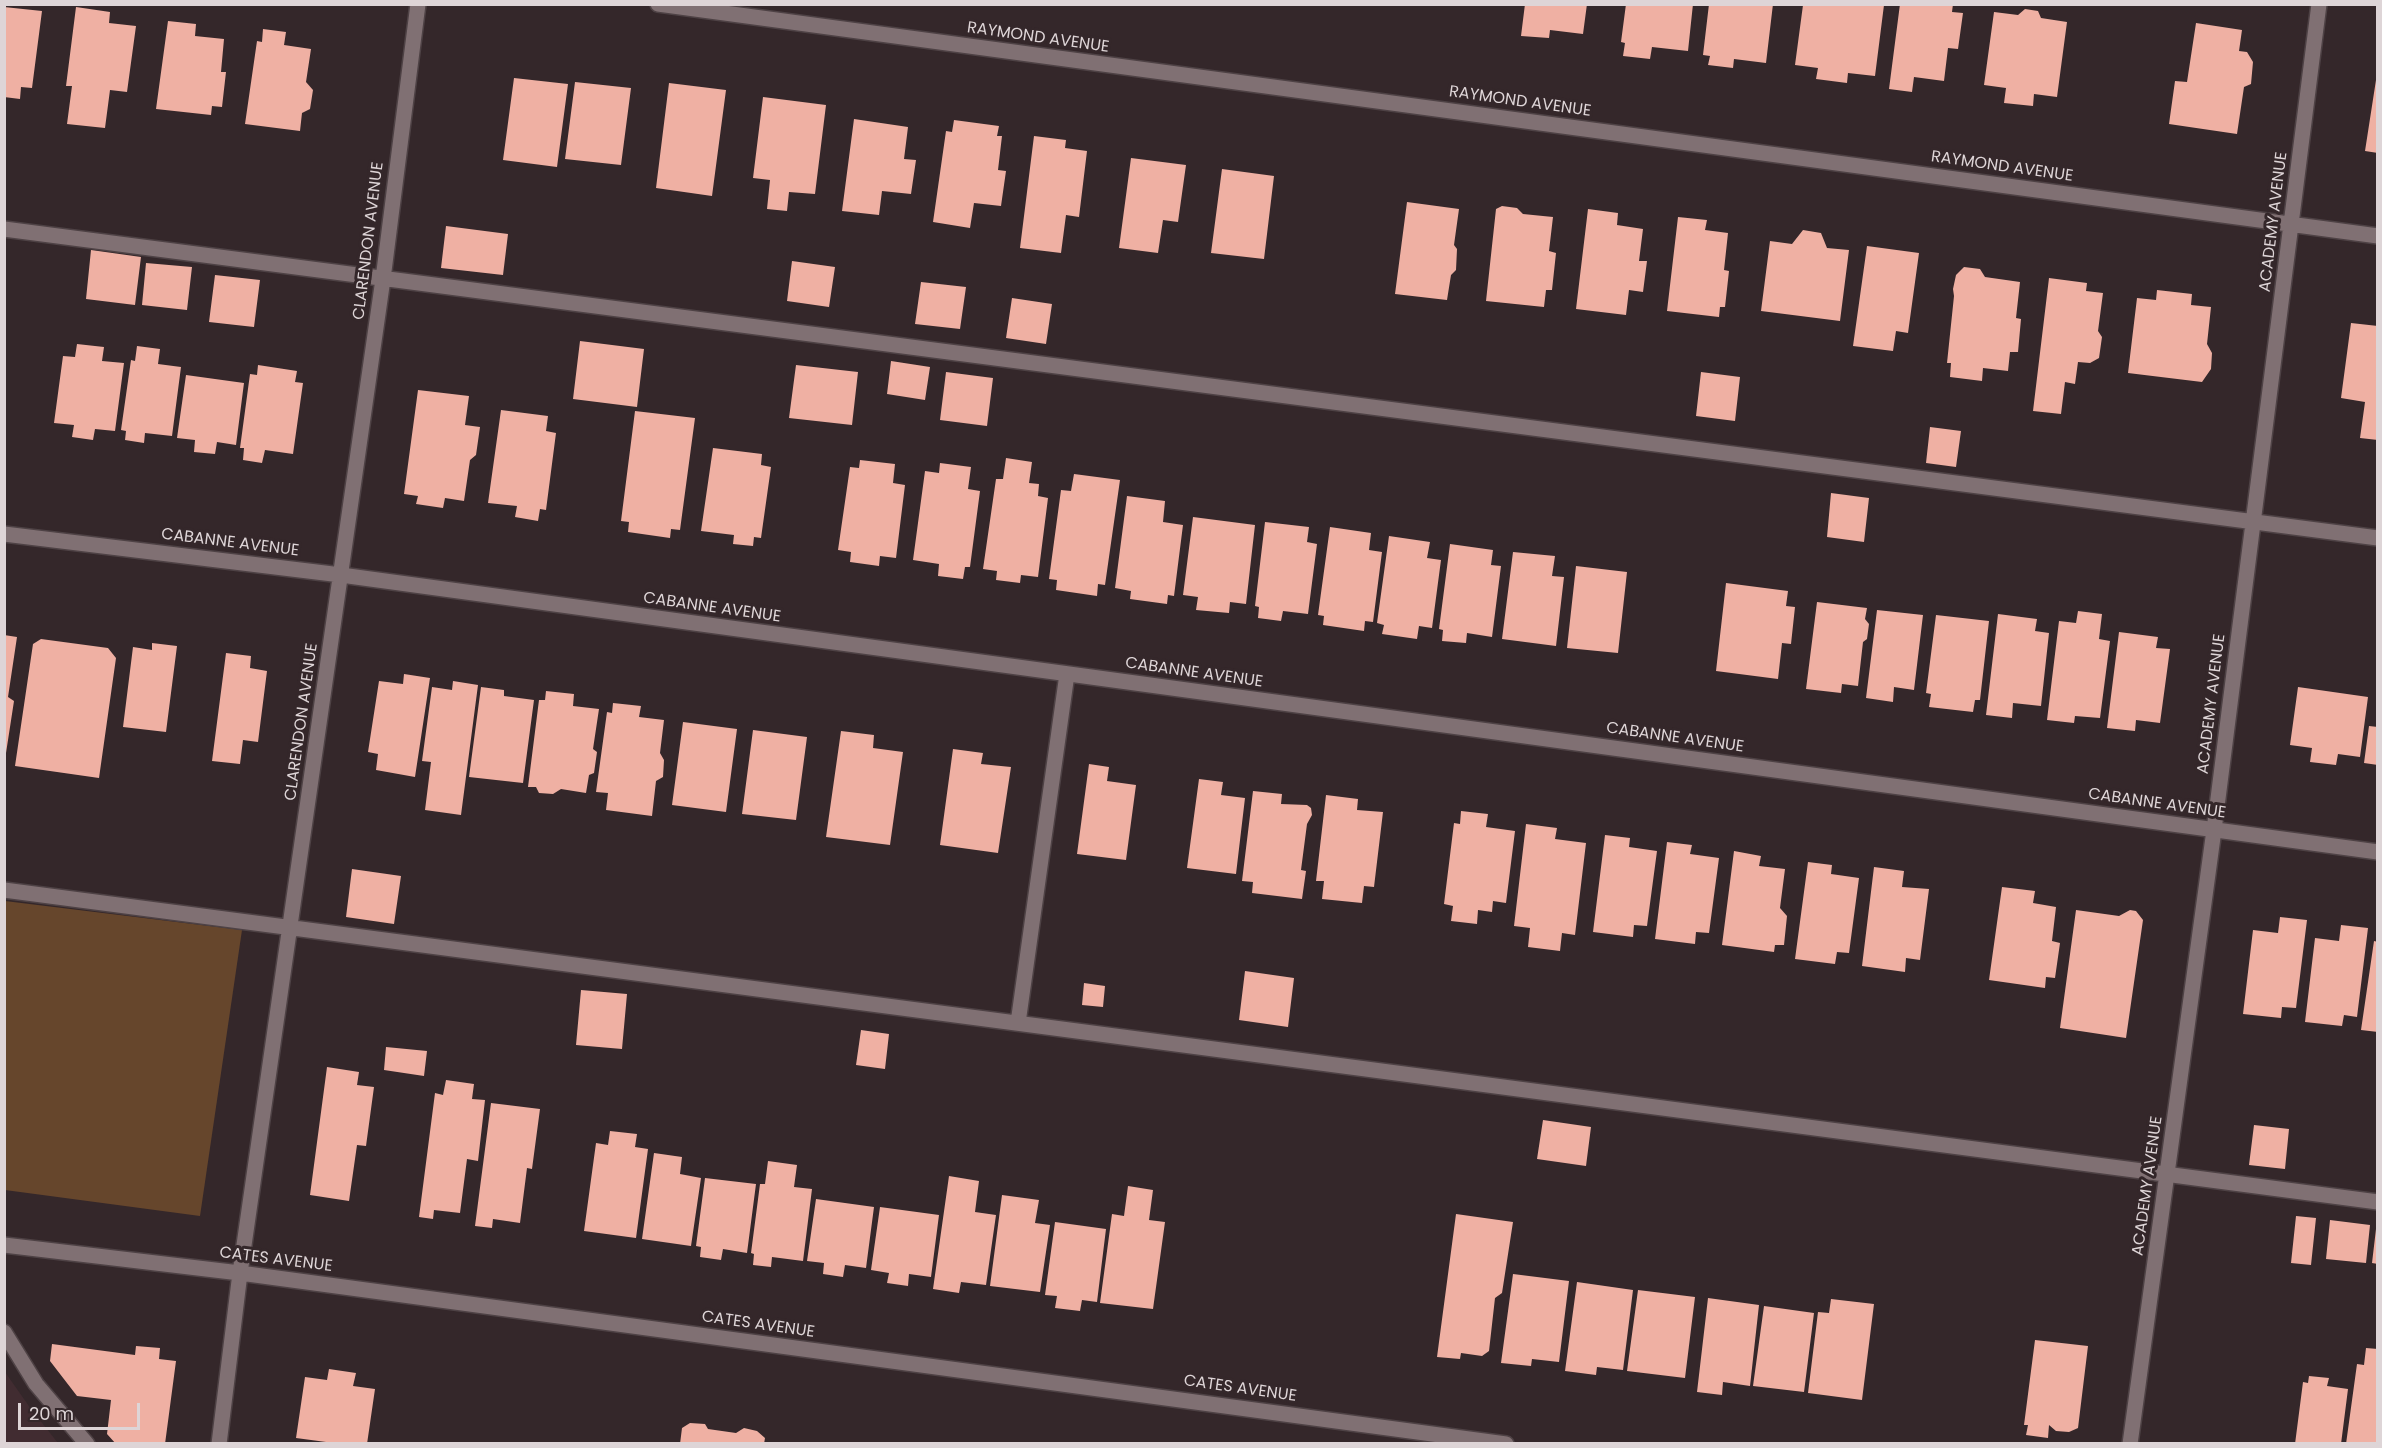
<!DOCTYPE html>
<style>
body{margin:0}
#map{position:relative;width:2382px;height:1448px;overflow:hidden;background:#34272a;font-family:Poppins,sans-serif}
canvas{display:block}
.frame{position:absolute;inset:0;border:6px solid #ded5d7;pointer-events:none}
.scale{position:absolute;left:18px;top:1403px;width:122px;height:27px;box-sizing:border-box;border:3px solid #ded5d7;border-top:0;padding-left:8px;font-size:18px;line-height:21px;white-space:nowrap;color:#ded5d7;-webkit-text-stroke:4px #34272a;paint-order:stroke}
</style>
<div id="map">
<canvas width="2382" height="1448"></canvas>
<div class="frame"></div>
<div class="scale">20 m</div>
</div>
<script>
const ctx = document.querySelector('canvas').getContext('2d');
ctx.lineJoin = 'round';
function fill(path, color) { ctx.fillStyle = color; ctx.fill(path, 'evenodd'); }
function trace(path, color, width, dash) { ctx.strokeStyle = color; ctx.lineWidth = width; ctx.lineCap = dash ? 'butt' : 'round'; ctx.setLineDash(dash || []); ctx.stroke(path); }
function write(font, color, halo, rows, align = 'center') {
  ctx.font = font + ' Poppins,sans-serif'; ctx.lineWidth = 6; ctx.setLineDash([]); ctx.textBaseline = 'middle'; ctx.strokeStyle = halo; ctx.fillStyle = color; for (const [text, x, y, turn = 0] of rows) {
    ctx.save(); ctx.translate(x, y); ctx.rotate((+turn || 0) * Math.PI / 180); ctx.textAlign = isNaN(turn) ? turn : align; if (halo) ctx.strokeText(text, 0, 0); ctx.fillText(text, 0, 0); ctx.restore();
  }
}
fill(new Path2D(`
 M 5,1372 L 31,1409 L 58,1443 L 5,1443 Z`), '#412c31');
fill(new Path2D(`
 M 5,901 L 242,930 L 200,1216 L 5,1190 Z`), '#66462c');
fill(new Path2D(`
 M 1525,4 L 1587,4 L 1583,34 L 1550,30 L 1549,38 L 1521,36 Z
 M 1626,4 L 1693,4 L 1688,51 L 1652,47 L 1650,59 L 1623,56 L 1625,43 L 1621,42 Z
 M 1709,4 L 1773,4 L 1766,63 L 1734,59 L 1733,68 L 1708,65 L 1710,56 L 1703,55 Z
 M 1900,4 L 1953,4 L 1952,12 L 1963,13 L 1958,49 L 1948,48 L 1944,81 L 1914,77 L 1912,92 L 1889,89 Z
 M 1803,5 L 1884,5 L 1875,76 L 1848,73 L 1847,83 L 1816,79 L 1818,68 L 1795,65 Z
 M 4,7 L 42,11 L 32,88 L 21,87 L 20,99 L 4,97 Z
 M 76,7 L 110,12 L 109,23 L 136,26 L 127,92 L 110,90 L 105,128 L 67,124 L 72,86 L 66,86 Z
 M 2025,9 L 2038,11 L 2041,18 L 2067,22 L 2057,97 L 2034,94 L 2033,106 L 2004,103 L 2006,88 L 1984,85 L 1994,12 L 2018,15 Z
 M 168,21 L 196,24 L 195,36 L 224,39 L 221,72 L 226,72 L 222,107 L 212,106 L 211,115 L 156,109 Z
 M 2196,23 L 2242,30 L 2239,51 L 2247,52 L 2253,62 L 2251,84 L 2244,87 L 2237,134 L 2169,124 L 2175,81 L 2187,82 Z
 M 263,29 L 286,32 L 284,45 L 311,49 L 306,82 L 313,90 L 310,109 L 302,113 L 300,131 L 245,124 L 257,41 L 262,42 Z
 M 514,78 L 568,84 L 557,167 L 503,160 Z
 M 2376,80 L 2378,80 L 2378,153 L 2365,151 Z
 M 575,82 L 631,88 L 621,165 L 565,159 Z
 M 669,83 L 726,90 L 712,196 L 656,188 Z
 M 763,97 L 826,105 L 815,194 L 789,192 L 787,211 L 767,209 L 770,180 L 753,178 Z
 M 854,119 L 908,127 L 904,159 L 916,160 L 911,194 L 882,191 L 879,215 L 842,211 Z
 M 954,120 L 999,126 L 997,136 L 1002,136 L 998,170 L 1006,171 L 1001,206 L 974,203 L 970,228 L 933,222 L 946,131 L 952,132 Z
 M 1034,136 L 1066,140 L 1065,148 L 1087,151 L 1079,217 L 1066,215 L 1061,253 L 1020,248 Z
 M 1131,158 L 1186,165 L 1178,222 L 1163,220 L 1158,253 L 1119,248 Z
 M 1222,169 L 1274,176 L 1264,259 L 1211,253 Z
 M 1407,202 L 1459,209 L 1454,245 L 1457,249 L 1456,270 L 1451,275 L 1447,300 L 1395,294 Z
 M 1502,206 L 1517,208 L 1523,214 L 1553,217 L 1549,251 L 1556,253 L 1552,290 L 1546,290 L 1544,307 L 1486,301 L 1496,209 Z
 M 1588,209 L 1618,213 L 1617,225 L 1643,229 L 1639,261 L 1647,261 L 1643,292 L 1629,290 L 1626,315 L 1576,309 Z
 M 1678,217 L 1707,220 L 1705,230 L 1728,233 L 1724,270 L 1729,271 L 1725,307 L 1720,307 L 1719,317 L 1667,311 Z
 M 446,226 L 508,234 L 503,275 L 441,268 Z
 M 1803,230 L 1821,233 L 1827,248 L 1849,250 L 1840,321 L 1761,311 L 1770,241 L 1792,244 Z
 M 1867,246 L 1919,253 L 1908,333 L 1896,331 L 1893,351 L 1853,346 Z
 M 91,250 L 141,257 L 135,305 L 86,299 Z
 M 792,261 L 835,267 L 829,307 L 787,301 Z
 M 146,263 L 192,267 L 187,310 L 142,305 Z
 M 1964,267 L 1980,269 L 1985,277 L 2020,282 L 2016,318 L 2021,319 L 2018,352 L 2010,352 L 2008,371 L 1983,368 L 1982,381 L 1950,377 L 1951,363 L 1947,363 L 1954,296 L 1953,289 L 1956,275 Z
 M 215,275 L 260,280 L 254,327 L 209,322 Z
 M 2049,278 L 2087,283 L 2086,291 L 2103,293 L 2098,331 L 2102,337 L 2099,358 L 2090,363 L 2078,362 L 2075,384 L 2065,382 L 2061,414 L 2033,411 Z
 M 921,282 L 966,287 L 960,329 L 915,324 Z
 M 2157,290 L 2192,294 L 2191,305 L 2211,307 L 2207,344 L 2212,353 L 2211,369 L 2202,382 L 2128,373 L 2137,298 L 2156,300 Z
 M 1012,298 L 1052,304 L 1046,344 L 1006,338 Z
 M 2351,323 L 2378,326 L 2378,440 L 2360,438 L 2365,402 L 2341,398 Z
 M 580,341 L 644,349 L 637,407 L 573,399 Z
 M 77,344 L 104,347 L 102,361 L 124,363 L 115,431 L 95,429 L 93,440 L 72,437 L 74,425 L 54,423 L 63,356 L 75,357 Z
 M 137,346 L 160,349 L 158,364 L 181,367 L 172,436 L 145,433 L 144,443 L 125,440 L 126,431 L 121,430 L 131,360 L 135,361 Z
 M 891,361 L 930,367 L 925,400 L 887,394 Z
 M 258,365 L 297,371 L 295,382 L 303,383 L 293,454 L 265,450 L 262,463 L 243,460 L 244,448 L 240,448 L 250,374 L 257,375 Z
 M 796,365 L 858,372 L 852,425 L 789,418 Z
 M 946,372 L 993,378 L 987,426 L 940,420 Z
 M 1701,372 L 1740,377 L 1735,421 L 1696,416 Z
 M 186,375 L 244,383 L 236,445 L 217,442 L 215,454 L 194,452 L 195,440 L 177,438 Z
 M 418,390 L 469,396 L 465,425 L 480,427 L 476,455 L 470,460 L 464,501 L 445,498 L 443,508 L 416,504 L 418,496 L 404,494 Z
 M 501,410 L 548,416 L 546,431 L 556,433 L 546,510 L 540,509 L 538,521 L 515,517 L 517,506 L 488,503 Z
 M 635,411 L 695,418 L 680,530 L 671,529 L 670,538 L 628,532 L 629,522 L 621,521 Z
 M 1930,427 L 1961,431 L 1956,467 L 1926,463 Z
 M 713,448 L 762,454 L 761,465 L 771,467 L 761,538 L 754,537 L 753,546 L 733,544 L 734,535 L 701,531 Z
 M 1006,458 L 1032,462 L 1029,483 L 1039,484 L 1038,496 L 1048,498 L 1038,577 L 1021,575 L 1020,583 L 996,580 L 997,571 L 983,569 L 996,479 L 1003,479 Z
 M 860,460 L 895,464 L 893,483 L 905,485 L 896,558 L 880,556 L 879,566 L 850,562 L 851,552 L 838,550 L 850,467 L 859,468 Z
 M 940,463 L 971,467 L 968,489 L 980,491 L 970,567 L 965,567 L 963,579 L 938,576 L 939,564 L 913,560 L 925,471 L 939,473 Z
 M 1074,474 L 1120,480 L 1105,585 L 1098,584 L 1097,596 L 1056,590 L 1057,580 L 1049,579 L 1061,490 L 1071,491 Z
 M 1831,493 L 1869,498 L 1864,542 L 1827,537 Z
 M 1127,496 L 1165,501 L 1163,522 L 1183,525 L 1174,596 L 1168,595 L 1167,604 L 1130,599 L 1131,591 L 1115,588 Z
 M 1193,517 L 1255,525 L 1246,604 L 1230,602 L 1229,613 L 1196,610 L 1198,597 L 1183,595 Z
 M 1265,522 L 1309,527 L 1307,542 L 1317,544 L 1308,614 L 1283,611 L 1281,621 L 1258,618 L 1259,607 L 1255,606 Z
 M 1330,527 L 1371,533 L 1369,550 L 1382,552 L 1373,622 L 1365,621 L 1364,631 L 1323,625 L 1324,616 L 1318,615 Z
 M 1389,536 L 1430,542 L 1427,558 L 1441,560 L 1432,628 L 1419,626 L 1417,639 L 1382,634 L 1384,625 L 1377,623 Z
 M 1450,544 L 1493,550 L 1491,565 L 1501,566 L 1492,637 L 1467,633 L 1466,643 L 1442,641 L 1443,630 L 1439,629 Z
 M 1513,552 L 1555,556 L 1552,576 L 1564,577 L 1556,646 L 1502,639 Z
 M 1576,566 L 1627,572 L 1618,653 L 1567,648 Z
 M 1726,583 L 1788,591 L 1786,606 L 1795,607 L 1791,644 L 1782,643 L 1778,679 L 1716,671 Z
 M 1817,602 L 1867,608 L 1865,619 L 1869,624 L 1867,639 L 1863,642 L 1858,686 L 1842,684 L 1841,693 L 1806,689 Z
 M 1877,610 L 1923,615 L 1914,690 L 1894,687 L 1893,702 L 1866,698 Z
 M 2078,611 L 2102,614 L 2099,639 L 2110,641 L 2100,718 L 2075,716 L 2074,723 L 2047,720 L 2059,621 L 2076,623 Z
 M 1998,614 L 2037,619 L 2035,631 L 2049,633 L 2041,706 L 2013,703 L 2012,718 L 1986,715 Z
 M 1936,615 L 1989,621 L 1980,700 L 1975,700 L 1973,712 L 1929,707 L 1931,694 L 1926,693 Z
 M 2119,632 L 2158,637 L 2156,648 L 2170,649 L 2160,723 L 2136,720 L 2135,731 L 2107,728 Z
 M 4,635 L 17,637 L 8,697 L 14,701 L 6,753 Z
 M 41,639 L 108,648 L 116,658 L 99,778 L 15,766 L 33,644 Z
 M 152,643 L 177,646 L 166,732 L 123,727 L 133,647 L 152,650 Z
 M 226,653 L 251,656 L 250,668 L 267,671 L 258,742 L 243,740 L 240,764 L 212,761 Z
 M 404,674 L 430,678 L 415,777 L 376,770 L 378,754 L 368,752 L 379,681 L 403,684 Z
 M 453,681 L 478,685 L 461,815 L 425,810 L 431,762 L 422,761 L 432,687 L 452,690 Z
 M 481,687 L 504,690 L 504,696 L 534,700 L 523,783 L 469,777 Z
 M 2298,687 L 2368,697 L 2360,757 L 2338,754 L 2336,765 L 2310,762 L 2312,748 L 2290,745 Z
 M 546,691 L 574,694 L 573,706 L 599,709 L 593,749 L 597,752 L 594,773 L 589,775 L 586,793 L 561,789 L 553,794 L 539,793 L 536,787 L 528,787 L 539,700 L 545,700 Z
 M 613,703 L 641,706 L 639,717 L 664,720 L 660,753 L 664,760 L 663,777 L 656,781 L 652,816 L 606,810 L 608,793 L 596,792 L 607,712 L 612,713 Z
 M 683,722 L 737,729 L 726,812 L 672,805 Z
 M 2369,726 L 2378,727 L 2378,765 L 2364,763 Z
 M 753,730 L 807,737 L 796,820 L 742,814 Z
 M 841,731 L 874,735 L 873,748 L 903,752 L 890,845 L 826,837 Z
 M 953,749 L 983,753 L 981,764 L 1011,767 L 998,853 L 940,845 Z
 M 1089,764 L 1109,767 L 1107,781 L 1136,785 L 1126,860 L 1077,854 Z
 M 1199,779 L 1223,782 L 1221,795 L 1245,798 L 1236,874 L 1187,868 Z
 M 1253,791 L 1282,794 L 1281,804 L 1307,805 L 1311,808 L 1312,815 L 1307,824 L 1301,870 L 1306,871 L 1302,899 L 1252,893 L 1253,882 L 1242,881 Z
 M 1326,795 L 1358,799 L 1357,810 L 1383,812 L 1374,887 L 1364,886 L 1362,903 L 1322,899 L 1324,881 L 1316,881 Z
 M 1461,811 L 1488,814 L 1486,827 L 1515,831 L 1506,903 L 1493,901 L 1492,912 L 1478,910 L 1477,924 L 1451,921 L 1453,906 L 1444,904 L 1454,823 L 1460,824 Z
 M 1526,824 L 1557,828 L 1555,839 L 1586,843 L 1575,935 L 1562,933 L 1560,951 L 1528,947 L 1530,928 L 1514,926 Z
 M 1605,835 L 1630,838 L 1629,847 L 1657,851 L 1647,926 L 1634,925 L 1633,937 L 1593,932 Z
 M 1667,842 L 1692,845 L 1690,854 L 1719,858 L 1709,933 L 1696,932 L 1695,944 L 1655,939 Z
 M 1734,851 L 1761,856 L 1759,866 L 1785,869 L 1780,908 L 1787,916 L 1784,945 L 1775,945 L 1774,952 L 1722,945 Z
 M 1808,862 L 1832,865 L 1831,874 L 1859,878 L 1849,953 L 1837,952 L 1835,964 L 1795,959 Z
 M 1874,867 L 1904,871 L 1902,887 L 1929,889 L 1920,960 L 1906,958 L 1905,972 L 1862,966 Z
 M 352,869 L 401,876 L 394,924 L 346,917 Z
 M 2002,887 L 2035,891 L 2033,903 L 2056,907 L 2052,941 L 2060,943 L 2055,978 L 2046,977 L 2045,988 L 1989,980 Z
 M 2076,910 L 2119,916 L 2130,910 L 2136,911 L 2143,920 L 2126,1038 L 2060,1028 Z
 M 2280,917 L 2307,920 L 2296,1008 L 2282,1007 L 2281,1018 L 2243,1014 L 2253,930 L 2278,933 Z
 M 2341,925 L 2368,928 L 2357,1017 L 2344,1015 L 2342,1026 L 2305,1022 L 2315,938 L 2339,941 Z
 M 2374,941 L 2378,942 L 2378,1032 L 2361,1030 Z
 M 1245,971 L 1294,978 L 1288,1027 L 1239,1020 Z
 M 1084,983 L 1105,986 L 1103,1007 L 1082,1005 Z
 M 581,990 L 627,994 L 622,1049 L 576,1045 Z
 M 861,1030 L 889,1034 L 885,1069 L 856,1065 Z
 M 386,1047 L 427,1051 L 424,1076 L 384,1070 Z
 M 327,1067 L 359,1072 L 357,1085 L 374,1087 L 366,1146 L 357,1145 L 349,1201 L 310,1195 Z
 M 446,1080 L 474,1084 L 472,1099 L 485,1100 L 478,1161 L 467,1159 L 460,1213 L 434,1210 L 433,1219 L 419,1217 L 435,1093 L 443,1095 Z
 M 491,1103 L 540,1109 L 532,1169 L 527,1168 L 520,1223 L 493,1219 L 492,1228 L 475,1226 Z
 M 1543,1120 L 1591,1127 L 1586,1166 L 1537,1159 Z
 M 2254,1125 L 2289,1129 L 2285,1169 L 2249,1165 Z
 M 610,1131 L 637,1134 L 635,1147 L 648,1149 L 636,1238 L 584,1231 L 596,1143 L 608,1145 Z
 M 654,1153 L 682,1157 L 680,1174 L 701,1178 L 691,1246 L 642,1239 Z
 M 768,1161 L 797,1165 L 794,1187 L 812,1189 L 803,1261 L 772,1257 L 771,1267 L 753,1265 L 754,1254 L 751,1253 L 760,1184 L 765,1184 Z
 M 949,1176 L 979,1181 L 975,1212 L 996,1215 L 986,1285 L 961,1282 L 959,1293 L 933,1289 Z
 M 705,1178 L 756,1184 L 747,1253 L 723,1249 L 721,1260 L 700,1257 L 701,1247 L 696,1246 Z
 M 1128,1186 L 1153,1190 L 1149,1220 L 1165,1222 L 1153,1309 L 1100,1303 L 1112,1214 L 1124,1216 Z
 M 1002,1195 L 1039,1200 L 1035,1223 L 1050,1225 L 1040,1292 L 990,1286 Z
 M 816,1199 L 874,1207 L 866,1268 L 845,1265 L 843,1277 L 823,1274 L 824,1263 L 807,1261 Z
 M 880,1207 L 939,1215 L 931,1277 L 909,1274 L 908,1286 L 887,1283 L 889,1273 L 871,1270 Z
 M 1456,1214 L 1513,1222 L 1502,1293 L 1495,1298 L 1489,1351 L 1482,1356 L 1461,1353 L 1460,1359 L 1437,1357 Z
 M 2296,1216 L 2316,1218 L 2311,1265 L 2291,1263 Z
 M 2330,1220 L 2370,1225 L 2366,1263 L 2326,1259 Z
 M 1055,1222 L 1106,1229 L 1097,1302 L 1082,1300 L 1080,1311 L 1055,1308 L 1057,1296 L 1045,1295 Z
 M 2376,1229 L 2378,1229 L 2378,1264 L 2372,1263 Z
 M 1513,1274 L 1569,1281 L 1559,1362 L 1532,1359 L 1531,1366 L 1501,1363 Z
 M 1577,1282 L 1633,1290 L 1623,1370 L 1597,1367 L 1596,1375 L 1565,1371 Z
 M 1638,1290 L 1695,1297 L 1685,1378 L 1627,1371 Z
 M 1708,1298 L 1759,1305 L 1750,1386 L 1723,1382 L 1722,1395 L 1697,1392 Z
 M 1831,1299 L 1874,1304 L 1862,1400 L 1808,1393 L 1818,1312 L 1829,1313 Z
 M 1764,1306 L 1814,1313 L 1804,1392 L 1753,1386 Z
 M 2035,1340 L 2088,1346 L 2078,1428 L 2069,1432 L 2056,1431 L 2049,1425 L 2048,1438 L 2026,1435 L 2028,1425 L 2024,1425 Z
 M 52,1344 L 135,1355 L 136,1346 L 160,1348 L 159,1359 L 176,1361 L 165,1444 L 116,1444 L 107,1434 L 111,1400 L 77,1396 L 50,1361 Z
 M 2366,1348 L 2378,1349 L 2378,1444 L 2346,1444 L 2357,1364 L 2364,1365 Z
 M 329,1369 L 356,1373 L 353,1386 L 375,1389 L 367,1444 L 326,1444 L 326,1442 L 296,1438 L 305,1377 L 327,1380 Z
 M 2309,1376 L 2329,1378 L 2327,1386 L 2348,1389 L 2341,1444 L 2295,1444 L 2303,1382 L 2308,1383 Z
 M 690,1423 L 705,1424 L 708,1429 L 736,1433 L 744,1428 L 757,1431 L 765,1438 L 764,1444 L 680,1444 L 682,1428 Z`), '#efb0a3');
const minor = new Path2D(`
 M 658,4 L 2378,236
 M 4,229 L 2378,538
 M 4,534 L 341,575 L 2378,852
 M 4,890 L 2378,1202
 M 1018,1023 L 1067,674
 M 4,1245 L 240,1273 L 1506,1444
 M 4,1332 L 36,1384 L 87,1444
 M 219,1444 L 240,1273 L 383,279 L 418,4
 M 2130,1444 L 2214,830 L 2319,4`);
trace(minor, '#4e4245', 18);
trace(minor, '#807073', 15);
write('16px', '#ded5d7', '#34272a', [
 ["RAYMOND AVENUE",1038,38,8],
 ["RAYMOND AVENUE",1520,102,8],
 ["RAYMOND AVENUE",2002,167,8],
 ["ACADEMY AVENUE",2274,222,-83],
 ["CLARENDON AVENUE",369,241,-83],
 ["CABANNE AVENUE",230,543,7],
 ["CABANNE AVENUE",712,608,8],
 ["CABANNE AVENUE",1194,673,8],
 ["ACADEMY AVENUE",2212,704,-83],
 ["CLARENDON AVENUE",302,722,-82],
 ["CABANNE AVENUE",1675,738,8],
 ["CABANNE AVENUE",2157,804,8],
 ["ACADEMY AVENUE",2148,1186,-82],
 ["CATES AVENUE",276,1260,7],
 ["CATES AVENUE",758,1325,8],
 ["CATES AVENUE",1240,1389,8]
]);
</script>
